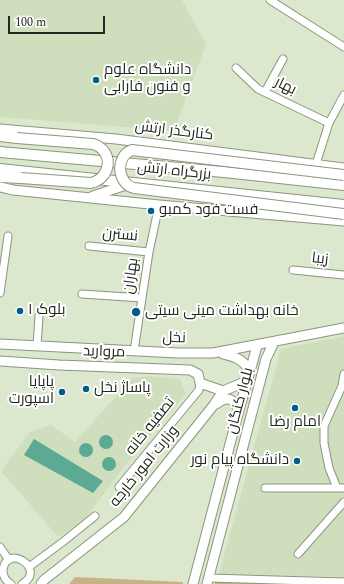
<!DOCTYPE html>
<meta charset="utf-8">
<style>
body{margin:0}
#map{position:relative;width:344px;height:584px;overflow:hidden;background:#dbe8cd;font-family:Spectral,serif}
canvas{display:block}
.scale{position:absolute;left:8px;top:16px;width:97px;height:18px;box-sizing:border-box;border:2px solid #23281e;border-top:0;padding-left:5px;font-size:12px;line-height:14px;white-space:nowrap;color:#23281e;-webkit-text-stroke:3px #fff;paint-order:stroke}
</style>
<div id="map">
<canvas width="344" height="584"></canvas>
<div class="scale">100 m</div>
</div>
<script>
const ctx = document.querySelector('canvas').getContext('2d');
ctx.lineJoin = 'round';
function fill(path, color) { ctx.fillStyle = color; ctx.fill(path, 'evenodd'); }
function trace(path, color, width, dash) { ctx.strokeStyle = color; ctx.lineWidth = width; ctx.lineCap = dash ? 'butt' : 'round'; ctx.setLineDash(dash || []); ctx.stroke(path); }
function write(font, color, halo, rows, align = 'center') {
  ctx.font = font + ' Spectral,Cairo,serif'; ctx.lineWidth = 4; ctx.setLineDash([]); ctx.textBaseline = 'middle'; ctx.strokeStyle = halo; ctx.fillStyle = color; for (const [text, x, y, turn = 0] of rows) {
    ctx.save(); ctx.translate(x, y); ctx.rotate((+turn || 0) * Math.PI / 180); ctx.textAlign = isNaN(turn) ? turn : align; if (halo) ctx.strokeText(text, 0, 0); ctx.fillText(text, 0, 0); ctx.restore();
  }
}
fill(new Path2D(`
 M 0,0 L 182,0 L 206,44 L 174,131 L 0,117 Z
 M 344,336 L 344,577 L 219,574 L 281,349 Z
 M 149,376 L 180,379 L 186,394 L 123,468 L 85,519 L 58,537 L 1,471 L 30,432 L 51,425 L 75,442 L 132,378 Z`), '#cfdfbd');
fill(new Path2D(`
 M 75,577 L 183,582 L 183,584 L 69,584 Z
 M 216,579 L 333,584 L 215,584 Z`), '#c9b186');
fill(new Path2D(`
 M99 442a7 7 0 1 1 14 0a7 7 0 1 1-14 0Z
 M 34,439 L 103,481 L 93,493 L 24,455 Z
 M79 450a7 7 0 1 1 14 0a7 7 0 1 1-14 0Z
 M102 464a7 7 0 1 1 14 0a7 7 0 1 1-14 0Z`), '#5caa94');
const minor = new Path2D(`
 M 270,0 L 344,47
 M 236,68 L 258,89 L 329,123
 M 265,92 L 283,59
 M 316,164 L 329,123 L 344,95
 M 89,246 L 149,252
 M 293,270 L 344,275
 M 0,293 L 8,236
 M 82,294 L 142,298
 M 37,346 L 39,316
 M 134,351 L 149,252 L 159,205
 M 119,487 L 199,390 L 200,383
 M 265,488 L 344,488
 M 337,488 L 329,468 L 324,443 L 324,426 L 342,386 L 344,374
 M 0,547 L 9,560
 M 298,554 L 344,502
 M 29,567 L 64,541 L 95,516
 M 209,578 L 344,582
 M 11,584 C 6,581 3,577 3,571 C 5,542 48,569 22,584`);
const major = new Path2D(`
 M 0,129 L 116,139 L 344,168
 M 0,187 L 13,190 L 159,205 L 344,221
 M 93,196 L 132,183
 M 0,344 L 178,353 L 213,353 L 344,328
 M 223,354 C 234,356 246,360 249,372
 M 0,361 L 59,365 L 190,370 L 198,374 L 200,383 L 223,391
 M 216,404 C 227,396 232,397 239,410
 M 41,584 L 44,580 L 124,517 L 213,406 L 223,391 L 247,381
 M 193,584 L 239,410 L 257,346
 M 207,584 L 266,359 L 274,342`);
const highway = new Path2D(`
 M 0,136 L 17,138
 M 0,152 L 224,172 L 344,185
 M 0,169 L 344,205
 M 0,177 L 21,178`);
trace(minor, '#8a967d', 9);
trace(major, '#8a967d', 11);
trace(highway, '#8a967d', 12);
trace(minor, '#fff', 7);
trace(major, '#fff', 9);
trace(highway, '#fff', 10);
const highwayBridge = new Path2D(`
 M 17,138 L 93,144 C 114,150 112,178 91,183 L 21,178
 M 344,175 L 132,150 C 115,156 117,184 134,188 L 344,214`);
trace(highwayBridge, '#8a967d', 12, []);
trace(highwayBridge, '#fff', 10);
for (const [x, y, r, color] of [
 [96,80,4,"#025c8d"],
 [151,211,4,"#025c8d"],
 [20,311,4,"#025c8d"],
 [136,312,5,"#025c8d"],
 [86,389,4,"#025c8d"],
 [62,392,4,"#025c8d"],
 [295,408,4,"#025c8d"],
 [297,461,4,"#025c8d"]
]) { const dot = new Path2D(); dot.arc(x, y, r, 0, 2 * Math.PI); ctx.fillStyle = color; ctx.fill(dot); trace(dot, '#fff', 1.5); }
write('15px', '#23281e', '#fff', [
 ["دانشگاه علوم",104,71],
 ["و فنون فارابی",104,88],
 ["فست فود کمبو",159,211],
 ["۱ بلوک",28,311],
 ["خانه بهداشت مینی سیتی",145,312],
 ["پاپایا",54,383,"right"],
 ["اسپورت",54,400,"right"],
 ["پاساژ نخل",94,389],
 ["امام رضا",295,423,"center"],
 ["دانشگاه پیام نور",289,461,"right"]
], 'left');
write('15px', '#23281e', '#fff', [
 ["بهار",285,87,26],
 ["کنارگذر ارتش",174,132,7],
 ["بزرگراه ارتش",174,172,6],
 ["نسترن",120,236,5],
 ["زیبا",320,260,6],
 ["بهاران",132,276,-82],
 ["نخل",174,339,2],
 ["مروارید",104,353,2],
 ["بلوار کنگان",241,401,-75],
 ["تصفیه خانه",151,427,-51],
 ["وزارت امور خارجه",145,467,-51]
]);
</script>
